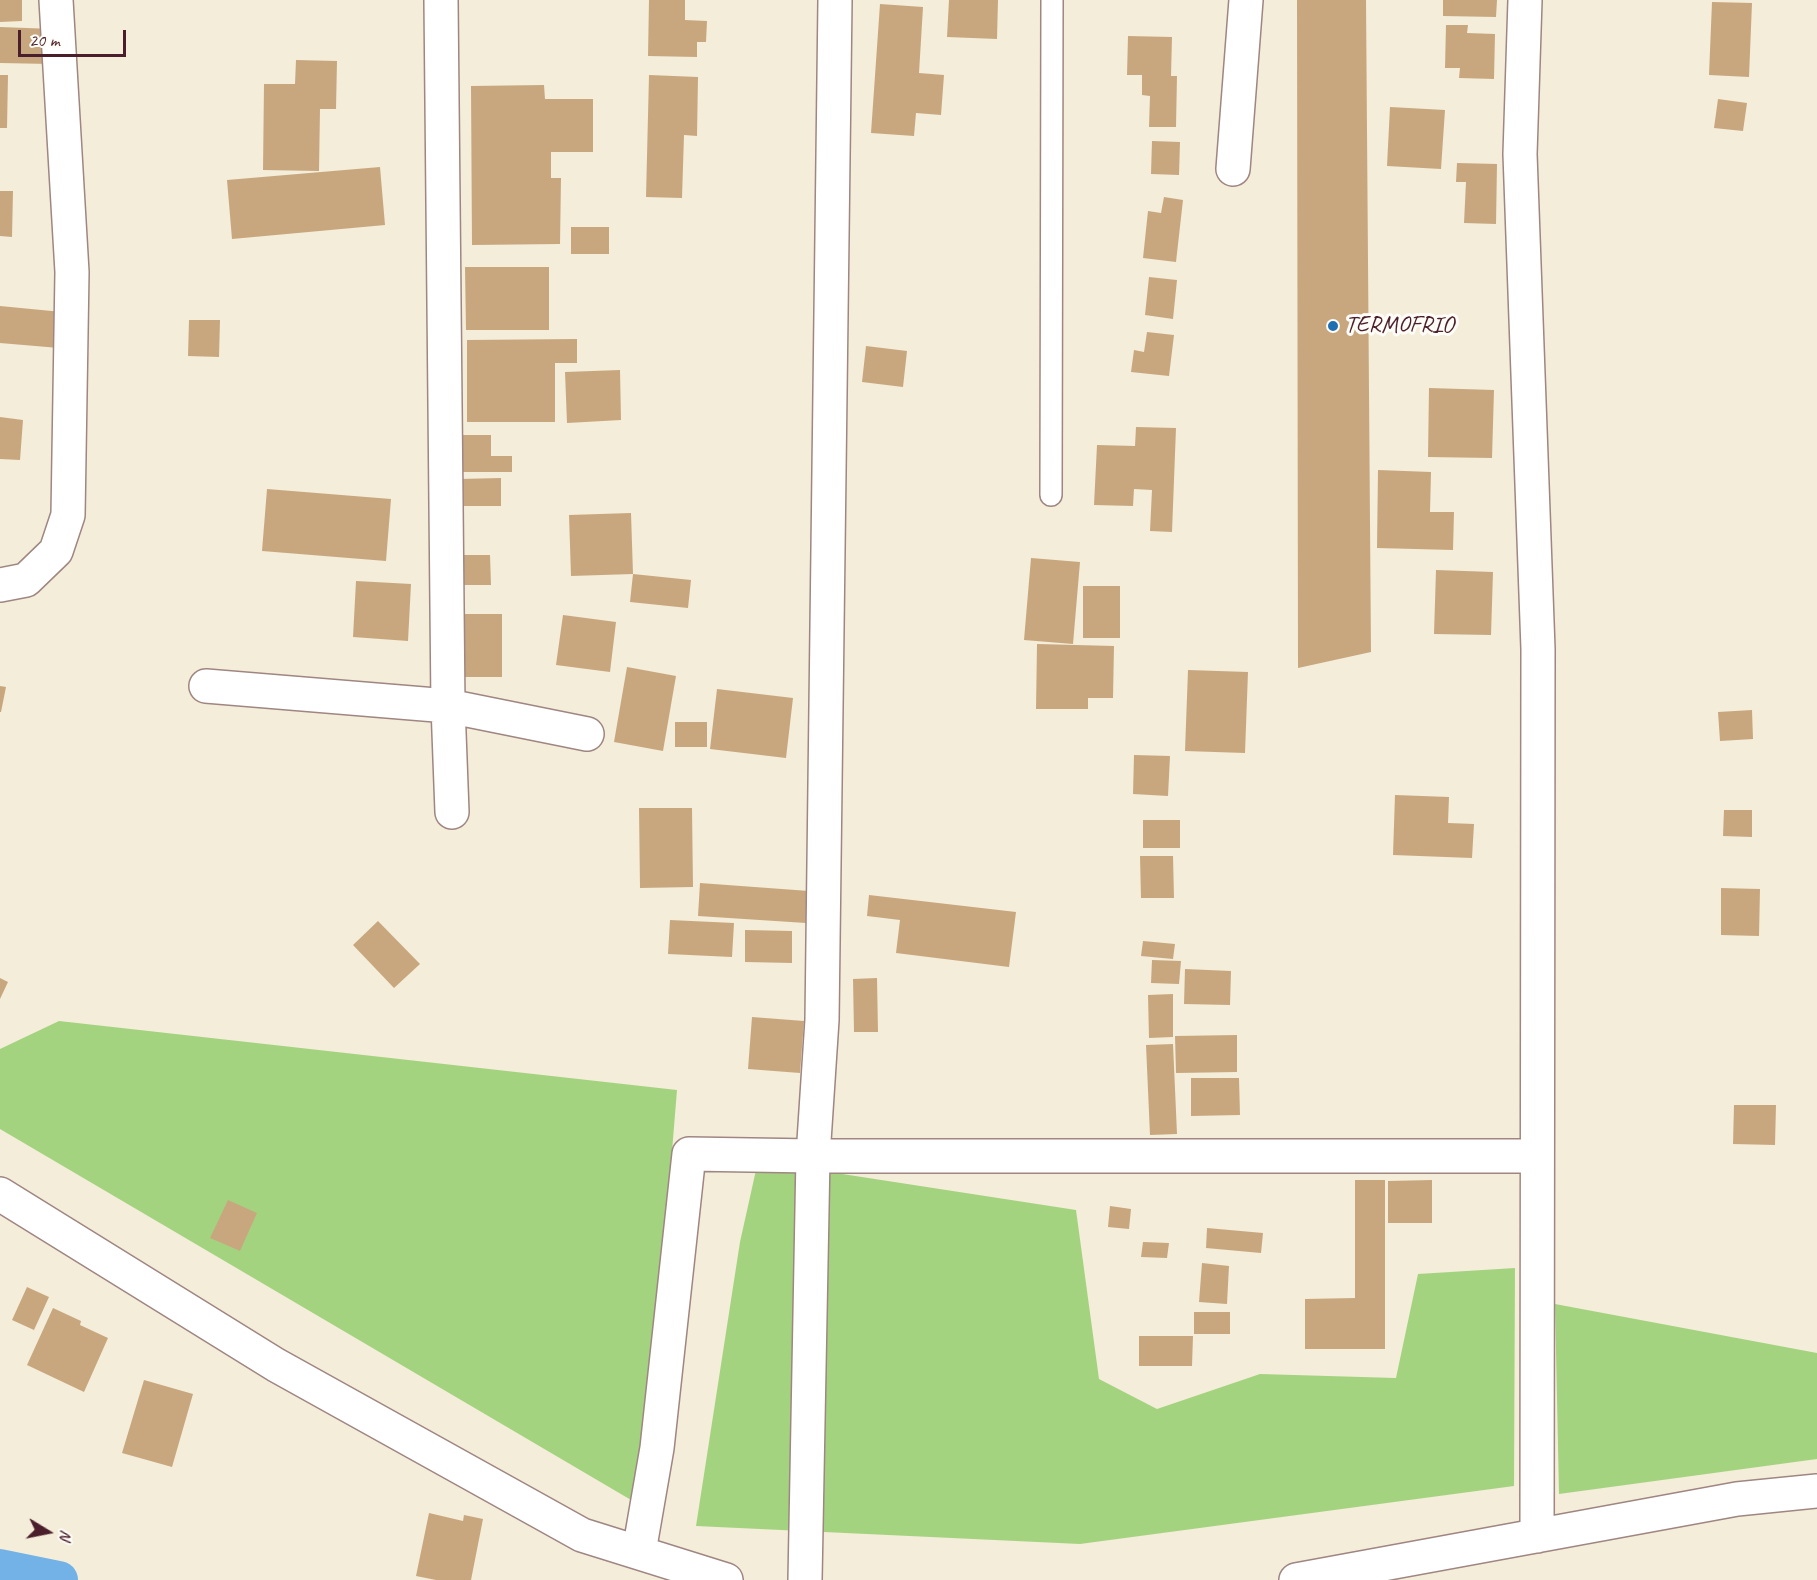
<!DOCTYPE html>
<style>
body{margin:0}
#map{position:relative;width:1817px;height:1580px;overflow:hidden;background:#f4edd9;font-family:Caveat,sans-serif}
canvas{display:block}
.north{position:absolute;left:18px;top:1502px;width:60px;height:60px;-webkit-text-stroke:4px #fdfcf7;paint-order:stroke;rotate:100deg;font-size:16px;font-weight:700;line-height:24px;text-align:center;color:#4a1f2b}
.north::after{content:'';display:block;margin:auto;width:21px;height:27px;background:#4a1f2b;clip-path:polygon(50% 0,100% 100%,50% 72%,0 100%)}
.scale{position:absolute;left:18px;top:30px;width:108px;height:27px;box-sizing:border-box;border:3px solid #4a1f2b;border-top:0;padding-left:8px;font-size:18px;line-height:21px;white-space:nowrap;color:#4a1f2b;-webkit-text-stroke:4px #fdfcf7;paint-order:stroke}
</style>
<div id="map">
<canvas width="1817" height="1580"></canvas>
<div class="north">N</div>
<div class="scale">20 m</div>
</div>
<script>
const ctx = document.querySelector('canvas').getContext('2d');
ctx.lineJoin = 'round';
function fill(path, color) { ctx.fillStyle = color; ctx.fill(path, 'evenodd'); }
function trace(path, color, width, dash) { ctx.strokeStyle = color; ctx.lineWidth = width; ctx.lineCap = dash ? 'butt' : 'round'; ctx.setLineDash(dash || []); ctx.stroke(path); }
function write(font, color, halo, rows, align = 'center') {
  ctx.font = font + ' Caveat,sans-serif'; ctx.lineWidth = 6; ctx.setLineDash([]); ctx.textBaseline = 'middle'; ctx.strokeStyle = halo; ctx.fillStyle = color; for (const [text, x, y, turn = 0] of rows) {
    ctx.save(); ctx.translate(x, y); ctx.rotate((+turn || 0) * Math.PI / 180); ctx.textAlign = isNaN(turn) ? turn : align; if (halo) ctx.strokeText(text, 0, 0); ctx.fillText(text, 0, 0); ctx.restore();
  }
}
fill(new Path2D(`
 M 59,1021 L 677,1090 L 643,1507 L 0,1129 L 0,1049 Z
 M 758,1161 L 1076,1210 L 1099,1379 L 1157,1409 L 1260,1374 L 1396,1378 L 1418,1274 L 1515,1268 L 1514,1486 L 1080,1544 L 696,1526 L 740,1242 Z
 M 1555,1304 L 1817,1353 L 1817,1459 L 1559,1494 Z`), '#a4d380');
trace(new Path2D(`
 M 0,1568 L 59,1580`), '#72b2e6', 38);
fill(new Path2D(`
 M 0,0 L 22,0 L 22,21 L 0,22 Z
 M 649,0 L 685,0 L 685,20 L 707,21 L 706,42 L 697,42 L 697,57 L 648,56 Z
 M 949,0 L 998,0 L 997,39 L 947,37 Z
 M 1297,0 L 1366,0 L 1371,652 L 1298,668 Z
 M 1443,0 L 1497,0 L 1496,17 L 1443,16 Z
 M 1712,2 L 1752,3 L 1749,77 L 1709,75 Z
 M 880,4 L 923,7 L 919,73 L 944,75 L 941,115 L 916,113 L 914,136 L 871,133 Z
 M 1446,25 L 1468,25 L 1467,33 L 1495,34 L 1494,79 L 1459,78 L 1460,68 L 1445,68 Z
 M 0,27 L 53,29 L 51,64 L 0,63 Z
 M 1128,36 L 1172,37 L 1171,76 L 1177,76 L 1176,127 L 1149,127 L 1150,96 L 1142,95 L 1142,75 L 1127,75 Z
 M 296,60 L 337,61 L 336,109 L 320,109 L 319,171 L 263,170 L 264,84 L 295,84 Z
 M 0,75 L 8,75 L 7,128 L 0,128 Z
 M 649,75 L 698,77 L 697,136 L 684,135 L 682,198 L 646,197 Z
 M 544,85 L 545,99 L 593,99 L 593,152 L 551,152 L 551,178 L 561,178 L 560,244 L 472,245 L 471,86 Z
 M 1718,99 L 1747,103 L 1743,131 L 1714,128 Z
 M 1390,107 L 1445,110 L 1441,169 L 1387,166 Z
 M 1152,141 L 1180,142 L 1179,175 L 1151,174 Z
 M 1457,163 L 1497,164 L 1496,224 L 1464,223 L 1466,182 L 1456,182 Z
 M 380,167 L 385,225 L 232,239 L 227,180 Z
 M 0,191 L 13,191 L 12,237 L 0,236 Z
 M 1164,197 L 1183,200 L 1176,262 L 1143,258 L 1148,211 L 1161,213 Z
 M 571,227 L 609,227 L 609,254 L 571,254 Z
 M 465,267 L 549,267 L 549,330 L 466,330 Z
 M 1149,277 L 1177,280 L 1173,319 L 1145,315 Z
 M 0,306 L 62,312 L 59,348 L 0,343 Z
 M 189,320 L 220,320 L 219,357 L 188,356 Z
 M 1147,332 L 1174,335 L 1169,376 L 1131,372 L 1134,350 L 1144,352 Z
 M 577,339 L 577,363 L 555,363 L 555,422 L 467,422 L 467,340 Z
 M 866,346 L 907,351 L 903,387 L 862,382 Z
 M 620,370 L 621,420 L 567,423 L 565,372 Z
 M 1429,388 L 1494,390 L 1492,458 L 1428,457 Z
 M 0,417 L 23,420 L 20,460 L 0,459 Z
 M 1136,427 L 1176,428 L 1172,532 L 1150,531 L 1152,490 L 1134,489 L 1133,506 L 1094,505 L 1097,445 L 1135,446 Z
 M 460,435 L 491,435 L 491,456 L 512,456 L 512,472 L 460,472 Z
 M 1378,470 L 1431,472 L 1430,512 L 1454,512 L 1453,550 L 1377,548 Z
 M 501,478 L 501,506 L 459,506 L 459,479 Z
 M 267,489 L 391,499 L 386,561 L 262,551 Z
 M 631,513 L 633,574 L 571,576 L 569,515 Z
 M 459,555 L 490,555 L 491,585 L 460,585 Z
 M 1031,558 L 1080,562 L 1073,644 L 1024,640 Z
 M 1436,570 L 1493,572 L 1491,635 L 1434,634 Z
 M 633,574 L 691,580 L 688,608 L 630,602 Z
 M 356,581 L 411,584 L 408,641 L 353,637 Z
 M 1083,586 L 1120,586 L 1120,638 L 1083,638 Z
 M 462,614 L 502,614 L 502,677 L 462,677 Z
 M 563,615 L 616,622 L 610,672 L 556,665 Z
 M 1037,644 L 1114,646 L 1113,698 L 1088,698 L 1088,709 L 1036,709 Z
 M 627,667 L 676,676 L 663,751 L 614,742 Z
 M 1188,670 L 1248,672 L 1245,753 L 1185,751 Z
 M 0,686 L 6,687 L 1,712 L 0,712 Z
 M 717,689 L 793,698 L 786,758 L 710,749 Z
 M 1752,710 L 1753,739 L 1720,741 L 1718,712 Z
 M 675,722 L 707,722 L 707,747 L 675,747 Z
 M 1134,755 L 1170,756 L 1168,796 L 1133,794 Z
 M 1395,795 L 1449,797 L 1448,823 L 1474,824 L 1472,858 L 1393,855 Z
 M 639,808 L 692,808 L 693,887 L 640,888 Z
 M 1724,810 L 1752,810 L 1752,837 L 1723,836 Z
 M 1143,820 L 1180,820 L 1180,848 L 1143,848 Z
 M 1140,856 L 1173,856 L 1174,898 L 1141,898 Z
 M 700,883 L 809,891 L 806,923 L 698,916 Z
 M 1721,888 L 1760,889 L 1759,936 L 1721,935 Z
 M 869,895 L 1016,912 L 1009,967 L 896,953 L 900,920 L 867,916 Z
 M 670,920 L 734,923 L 732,957 L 668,954 Z
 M 378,921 L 420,964 L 394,988 L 353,945 Z
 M 745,930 L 792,931 L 792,963 L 745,962 Z
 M 1143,941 L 1175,944 L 1173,959 L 1141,956 Z
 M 1152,960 L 1181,961 L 1179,984 L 1151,983 Z
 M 1185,969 L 1231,971 L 1230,1005 L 1184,1004 Z
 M 0,978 L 8,982 L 0,999 Z
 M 877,978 L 878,1032 L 854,1032 L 853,979 Z
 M 1173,994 L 1173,1037 L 1149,1038 L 1148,995 Z
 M 752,1017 L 804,1021 L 800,1073 L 748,1069 Z
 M 1237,1035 L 1237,1072 L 1176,1073 L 1175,1036 Z
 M 1173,1044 L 1177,1134 L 1150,1135 L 1146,1045 Z
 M 1191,1078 L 1239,1078 L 1240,1115 L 1191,1116 Z
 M 1734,1105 L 1776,1105 L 1775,1145 L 1733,1144 Z
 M 1355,1180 L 1385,1180 L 1385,1349 L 1305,1349 L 1305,1299 L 1355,1298 Z
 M 1432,1180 L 1432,1223 L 1388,1223 L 1388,1181 Z
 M 228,1200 L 257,1213 L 240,1251 L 210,1238 Z
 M 1110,1206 L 1131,1209 L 1129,1229 L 1108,1227 Z
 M 1207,1228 L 1263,1233 L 1261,1253 L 1206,1248 Z
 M 1143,1242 L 1169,1243 L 1167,1258 L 1141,1257 Z
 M 1202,1263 L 1229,1266 L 1227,1304 L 1199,1302 Z
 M 27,1287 L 49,1297 L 34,1330 L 12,1320 Z
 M 53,1308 L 81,1321 L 80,1325 L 108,1338 L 84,1392 L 27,1365 Z
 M 1194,1312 L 1230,1312 L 1230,1334 L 1194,1334 Z
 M 1139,1336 L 1193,1336 L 1192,1366 L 1139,1366 Z
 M 144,1380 L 193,1394 L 172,1467 L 122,1453 Z
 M 429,1513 L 463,1521 L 464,1515 L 483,1519 L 471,1580 L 436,1580 L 416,1576 Z`), '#c8a77f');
const lane = new Path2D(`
 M 1051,495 L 1052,0`);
const street = new Path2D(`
 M 441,0 L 448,706 L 452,812
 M 1525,0 L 1520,154 L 1538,649 L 1537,1536
 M 1233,169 L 1246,0
 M 0,585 L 26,580 L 56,551 L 68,515 L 72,272 L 56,0
 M 206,686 L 448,706 L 587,734
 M 0,1194 L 276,1365 L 582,1535 L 726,1580
 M 639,1552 L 657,1448 L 689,1154 L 813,1156 L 822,1020 L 835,0
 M 805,1580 L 813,1156 L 1536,1156
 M 1296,1580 L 1737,1499 L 1817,1491`);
trace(lane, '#9f8682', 24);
trace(street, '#9f8682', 36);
trace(lane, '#fff', 21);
trace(street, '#fff', 33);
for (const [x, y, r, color] of [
 [1333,326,6,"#1f6fb2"]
]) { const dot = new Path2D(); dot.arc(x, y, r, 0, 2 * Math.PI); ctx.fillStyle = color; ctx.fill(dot); trace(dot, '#fdfcf7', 2); }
write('24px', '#4a1f2b', '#fdfcf7', [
 ["TERMOFRIO",1345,326]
], 'left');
</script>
